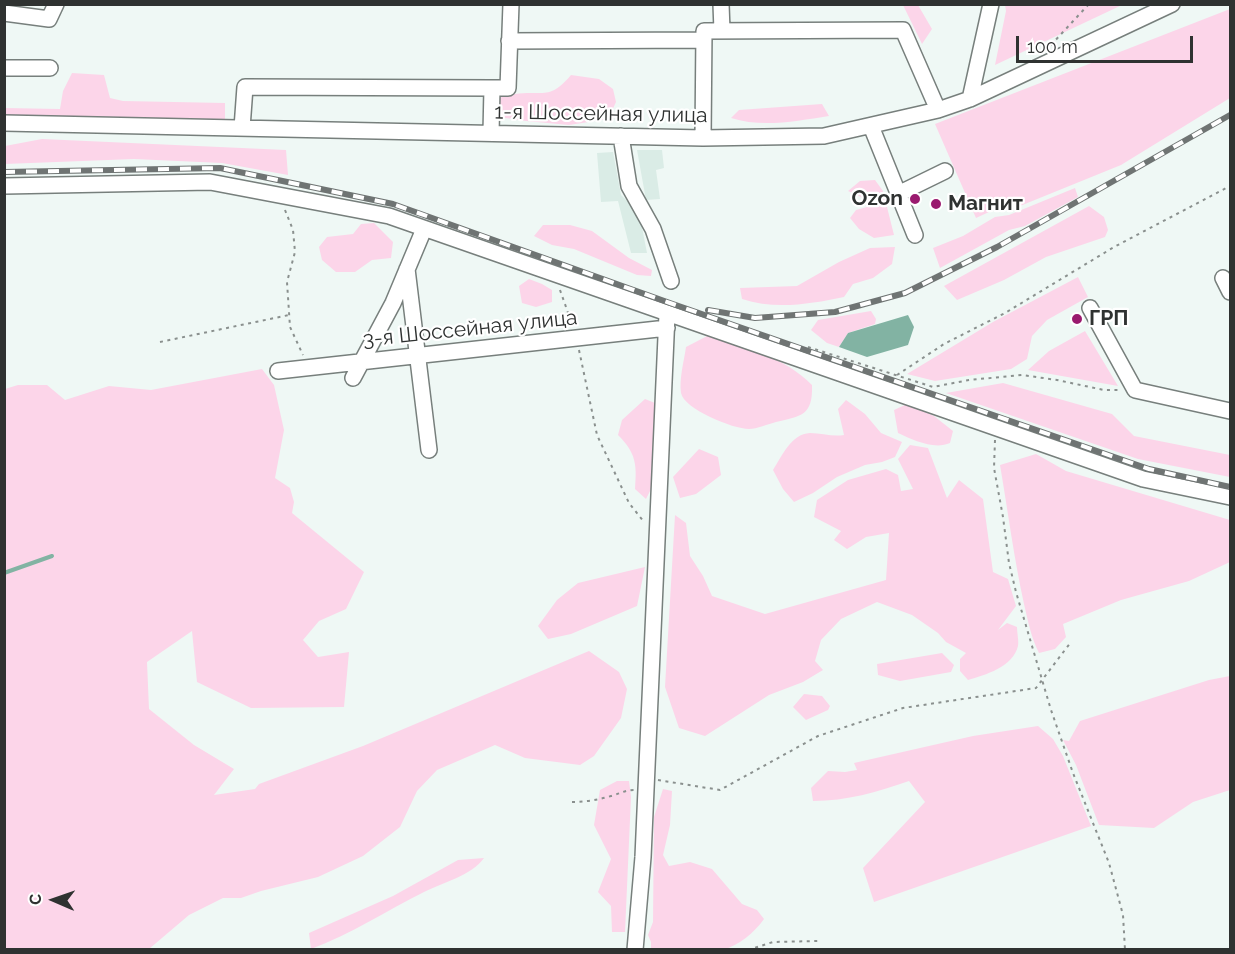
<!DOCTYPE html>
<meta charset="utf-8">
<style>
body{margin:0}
#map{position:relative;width:1235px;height:954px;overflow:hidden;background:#eff8f5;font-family:Raleway,sans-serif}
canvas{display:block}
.frame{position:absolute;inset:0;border:6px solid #2f3231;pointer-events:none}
.north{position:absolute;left:24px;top:870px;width:60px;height:60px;-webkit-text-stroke:4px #fff;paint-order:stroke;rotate:272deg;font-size:16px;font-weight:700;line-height:24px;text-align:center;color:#2f3231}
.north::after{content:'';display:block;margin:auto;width:21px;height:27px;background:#2f3231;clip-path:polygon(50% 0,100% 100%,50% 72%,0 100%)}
.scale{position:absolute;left:1016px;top:36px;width:177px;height:27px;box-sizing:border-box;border:3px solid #2f3231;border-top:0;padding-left:8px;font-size:18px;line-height:21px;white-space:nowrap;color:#2f3231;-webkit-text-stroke:4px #fff;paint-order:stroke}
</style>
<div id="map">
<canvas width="1235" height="954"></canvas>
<div class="frame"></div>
<div class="north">С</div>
<div class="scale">100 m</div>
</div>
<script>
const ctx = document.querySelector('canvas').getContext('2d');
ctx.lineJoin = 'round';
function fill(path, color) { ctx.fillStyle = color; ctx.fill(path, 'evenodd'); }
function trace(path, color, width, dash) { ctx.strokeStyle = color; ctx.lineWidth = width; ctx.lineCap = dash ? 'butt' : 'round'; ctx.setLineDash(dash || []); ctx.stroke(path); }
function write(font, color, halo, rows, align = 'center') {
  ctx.font = font + ' Raleway,sans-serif'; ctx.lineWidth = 4.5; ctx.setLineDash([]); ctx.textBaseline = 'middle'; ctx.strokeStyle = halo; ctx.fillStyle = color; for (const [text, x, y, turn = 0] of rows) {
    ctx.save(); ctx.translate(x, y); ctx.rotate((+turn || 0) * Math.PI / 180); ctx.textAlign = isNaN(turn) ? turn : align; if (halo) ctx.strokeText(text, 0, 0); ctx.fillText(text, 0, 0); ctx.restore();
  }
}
fill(new Path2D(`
 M 637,150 L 662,150 L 664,168 L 656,170 L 660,199 L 646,200 Z
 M 613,152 L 621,195 L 639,212 L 647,253 L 631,253 L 618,201 L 601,202 L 597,153 Z`), '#daece6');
fill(new Path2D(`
 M 903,5 L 918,5 L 932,29 L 922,44 Z
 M 1005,5 L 1005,4 L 1122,5 L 995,65 L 1006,11 Z
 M 1230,9 L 1230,98 L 1121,165 L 1020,206 L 1013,201 L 976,218 L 935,124 Z
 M 72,73 L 104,75 L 110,98 L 123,101 L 225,103 L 225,119 L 172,120 L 5,116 L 5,108 L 60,109 L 63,91 Z
 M 571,75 L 599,79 L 613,89 L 616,102 L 608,119 L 569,125 L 526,121 L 499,117 L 496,99 C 502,97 508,95 515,94 C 543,90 549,101 571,75 Z
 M 822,104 L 829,116 C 797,121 762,128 731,118 L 739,110 Z
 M 42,139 L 286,150 L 288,175 L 222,163 L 134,159 L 5,164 L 5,146 Z
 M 875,180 L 883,191 L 894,235 L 874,238 L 859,229 L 850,218 L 856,210 L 867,207 L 861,197 L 848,191 L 860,181 Z
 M 1075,188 L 1078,197 L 1025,226 L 1009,230 L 940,268 L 933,248 L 963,236 L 995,217 L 1009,215 Z
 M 1089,206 L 1104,217 L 1108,230 L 1105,237 L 1046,257 L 1004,280 L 957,300 L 944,286 Z
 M 374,223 L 393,242 L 391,258 L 372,260 L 355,272 L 336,272 L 322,260 L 319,247 L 327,237 L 353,234 L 361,224 Z
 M 543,225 L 570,225 L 592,231 L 629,258 L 652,270 L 651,276 L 637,275 L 574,249 L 552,245 L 534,236 Z
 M 895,247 L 892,264 L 873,278 L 853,284 L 844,297 C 811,304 775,310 742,299 L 740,288 L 797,286 L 839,262 L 870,248 Z
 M 1078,277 L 1088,297 L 1047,320 L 1032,336 L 1027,359 L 1011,369 L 935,381 L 907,374 L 993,322 Z
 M 529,279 L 542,284 L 552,290 L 552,302 L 536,307 L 522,303 L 519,286 Z
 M 871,311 L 876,319 L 875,324 L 848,333 L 839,347 L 827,343 L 811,330 L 818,320 Z
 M 1085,331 L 1118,386 L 1028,370 L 1049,351 Z
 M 711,334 C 746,349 785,357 812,385 C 813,416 801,416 776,422 C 768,424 757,429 749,429 C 733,429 684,409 681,393 C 679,379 684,361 686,347 Z
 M 262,369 L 274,385 L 284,430 L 275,478 L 290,488 L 294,502 L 292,513 L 364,572 L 346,609 L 319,621 L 303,640 L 318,657 L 349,652 L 344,707 L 251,708 L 197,682 L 192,631 L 147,662 L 149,709 L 194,745 L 234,769 L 214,795 L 255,789 L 259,784 L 363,746 L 589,651 L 619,672 L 627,689 L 621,718 L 594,756 L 580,765 L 525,758 L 495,745 L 437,770 L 417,791 L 400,827 L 363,856 L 318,877 L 261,891 L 241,898 L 223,898 L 189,915 L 149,949 L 5,949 L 5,389 L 18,385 L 47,385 L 65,400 L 109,386 L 151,390 Z
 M 1003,383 L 1112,414 L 1134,436 L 1230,455 L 1230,477 L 1138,459 L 946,393 Z
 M 645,399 L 655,403 L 659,418 L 653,485 L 646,499 L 635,489 C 637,464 636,453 618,435 L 622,420 Z
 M 846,400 L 865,414 L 881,433 L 902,442 L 895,457 L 882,462 L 865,465 L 837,477 L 813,493 L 794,502 L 783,489 L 773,470 C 782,456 791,434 810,433 C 822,433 832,437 844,435 L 838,409 Z
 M 907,404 L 934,416 L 953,431 L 950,443 C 934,450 913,440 898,433 L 894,410 Z
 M 910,445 L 928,448 L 947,498 L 959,480 L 983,499 L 993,572 L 1008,579 L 1016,606 L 998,630 L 1007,623 L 1017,627 C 1017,633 1019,641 1018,646 C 1013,667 985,675 968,680 L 960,671 L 960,659 L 966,653 L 946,642 L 938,633 L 912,615 L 877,602 L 841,619 L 821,640 L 815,661 L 823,670 L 803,682 L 769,695 L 705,736 L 679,728 L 665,687 L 675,515 L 686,523 L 690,556 L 703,576 L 712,596 L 765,614 L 886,580 L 889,533 L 866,537 L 847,549 L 834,540 L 841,531 L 814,517 L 817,500 L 848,480 L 886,469 L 898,475 L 901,491 L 913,489 L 898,459 Z
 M 699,449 L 718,457 L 721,475 L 696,494 L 680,498 L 673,477 Z
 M 1036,454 L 1066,471 L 1230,520 L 1230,562 L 1189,581 L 1121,600 L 1063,624 L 1066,637 L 1055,649 L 1039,653 C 1031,637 1028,621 1024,604 C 1014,558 1008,512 1000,465 Z
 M 645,567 L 637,606 L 571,634 L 548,639 L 538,626 L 557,600 L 578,583 Z
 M 942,653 L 954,665 L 951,672 L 900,681 L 878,675 L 877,664 Z
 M 1230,676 L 1230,790 L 1193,802 L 1154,828 L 1099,825 L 1076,765 L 1063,740 L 1069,741 L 1080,721 L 1209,680 Z
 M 804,694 L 822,696 L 830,706 L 828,710 L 806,720 L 793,707 Z
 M 1038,726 L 1053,739 L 1063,756 L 1091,826 L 874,902 L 863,868 L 925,802 L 909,781 C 877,792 847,801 813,801 L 811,788 L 828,771 L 845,772 L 857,770 L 854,763 L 973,736 Z
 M 617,781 L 629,781 L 631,797 L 625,932 L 612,932 L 611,906 L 598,892 L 611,859 L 594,825 L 600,790 Z
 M 663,789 L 672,791 L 670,825 L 663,855 L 669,866 L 690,862 L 712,869 L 742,904 L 757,910 L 764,919 C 754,933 739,945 723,950 L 651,949 L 651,942 L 648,935 L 653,922 L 654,817 Z
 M 484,858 C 471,876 444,882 424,892 C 386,911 351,934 311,949 L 309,933 L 393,896 L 458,860 Z`), '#fcd5e9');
fill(new Path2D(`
 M 908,315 L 914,327 L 908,345 L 867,357 L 839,347 L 848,333 Z`), '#82b3a3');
trace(new Path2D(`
 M 4,573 L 52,556`), '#82b3a3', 4);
const minor = new Path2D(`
 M 721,4 L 722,31
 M 4,13 L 49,19 L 56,4
 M 509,41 L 704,40
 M 4,68 L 50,68
 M 970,99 L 991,4
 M 4,123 L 703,138 L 824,136 L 938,110 L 970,99 L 1172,4
 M 871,126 L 915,235
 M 242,128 L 245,87 L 492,88
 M 491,133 L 492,88 L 508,88 L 511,4
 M 621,136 L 629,186 L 653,229 L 671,281
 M 703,138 L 704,31 L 903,30 L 938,110
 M 4,186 L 210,182 L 389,216 L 1143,479 L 1230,497
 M 898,194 L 945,171
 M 407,269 L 429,450
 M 1223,278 L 1230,292
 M 1090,308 L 1135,390 L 1230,411
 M 278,371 L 667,328
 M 353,378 L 393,303 L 424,229
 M 635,950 L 643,857 L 667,314`);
trace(minor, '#777f7c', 18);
trace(new Path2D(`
 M 1051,45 L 1089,4
 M 285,210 L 293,230 L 295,252 L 287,282 L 290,327 L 303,355
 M 560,290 L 572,324
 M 160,342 L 289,315
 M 808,347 L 933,387 L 969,380 L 1022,375 L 1057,380 L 1104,390 L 1120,390
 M 579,350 L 597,435 L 629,503 L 644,522
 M 897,375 L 944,344 L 1005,313 L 1114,247 L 1230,186
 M 995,440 L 994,468 L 1003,517 L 1009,563 L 1016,592 L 1051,710 L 1073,773 L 1109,863 L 1123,915 L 1125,950
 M 658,780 L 720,790 L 818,736 L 903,708 L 1036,688 L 1071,642
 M 572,802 C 585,802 598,800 611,796 C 619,794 625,790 634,790
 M 748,950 L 773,942 L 818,941`), '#8a908e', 2, [3, 4.5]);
trace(minor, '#fff', 15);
const rail = new Path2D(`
 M 4,172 L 220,168 L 393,204 L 670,303 L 1149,469 L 1230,487
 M 708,310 L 755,318 L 835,312 L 905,293 L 997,247 L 1230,115`);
trace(rail, '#6f7473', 6);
trace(rail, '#fff', 4, [11]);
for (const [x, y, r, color] of [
 [915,199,6,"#9a1a6f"],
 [936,204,6,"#9a1a6f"],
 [1077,319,6,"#9a1a6f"]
]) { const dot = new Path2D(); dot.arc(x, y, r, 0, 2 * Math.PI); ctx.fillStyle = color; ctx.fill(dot); trace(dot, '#fff', 2); }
write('21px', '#2f3231', '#fff', [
 ["1-я Шоссейная улица",601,114,1],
 ["3-я Шоссейная улица",470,329,-6]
]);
write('bold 21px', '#2f3231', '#fff', [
 ["Ozon",903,199,"right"],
 ["Магнит",948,204],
 ["ГРП",1089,319]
], 'left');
</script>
